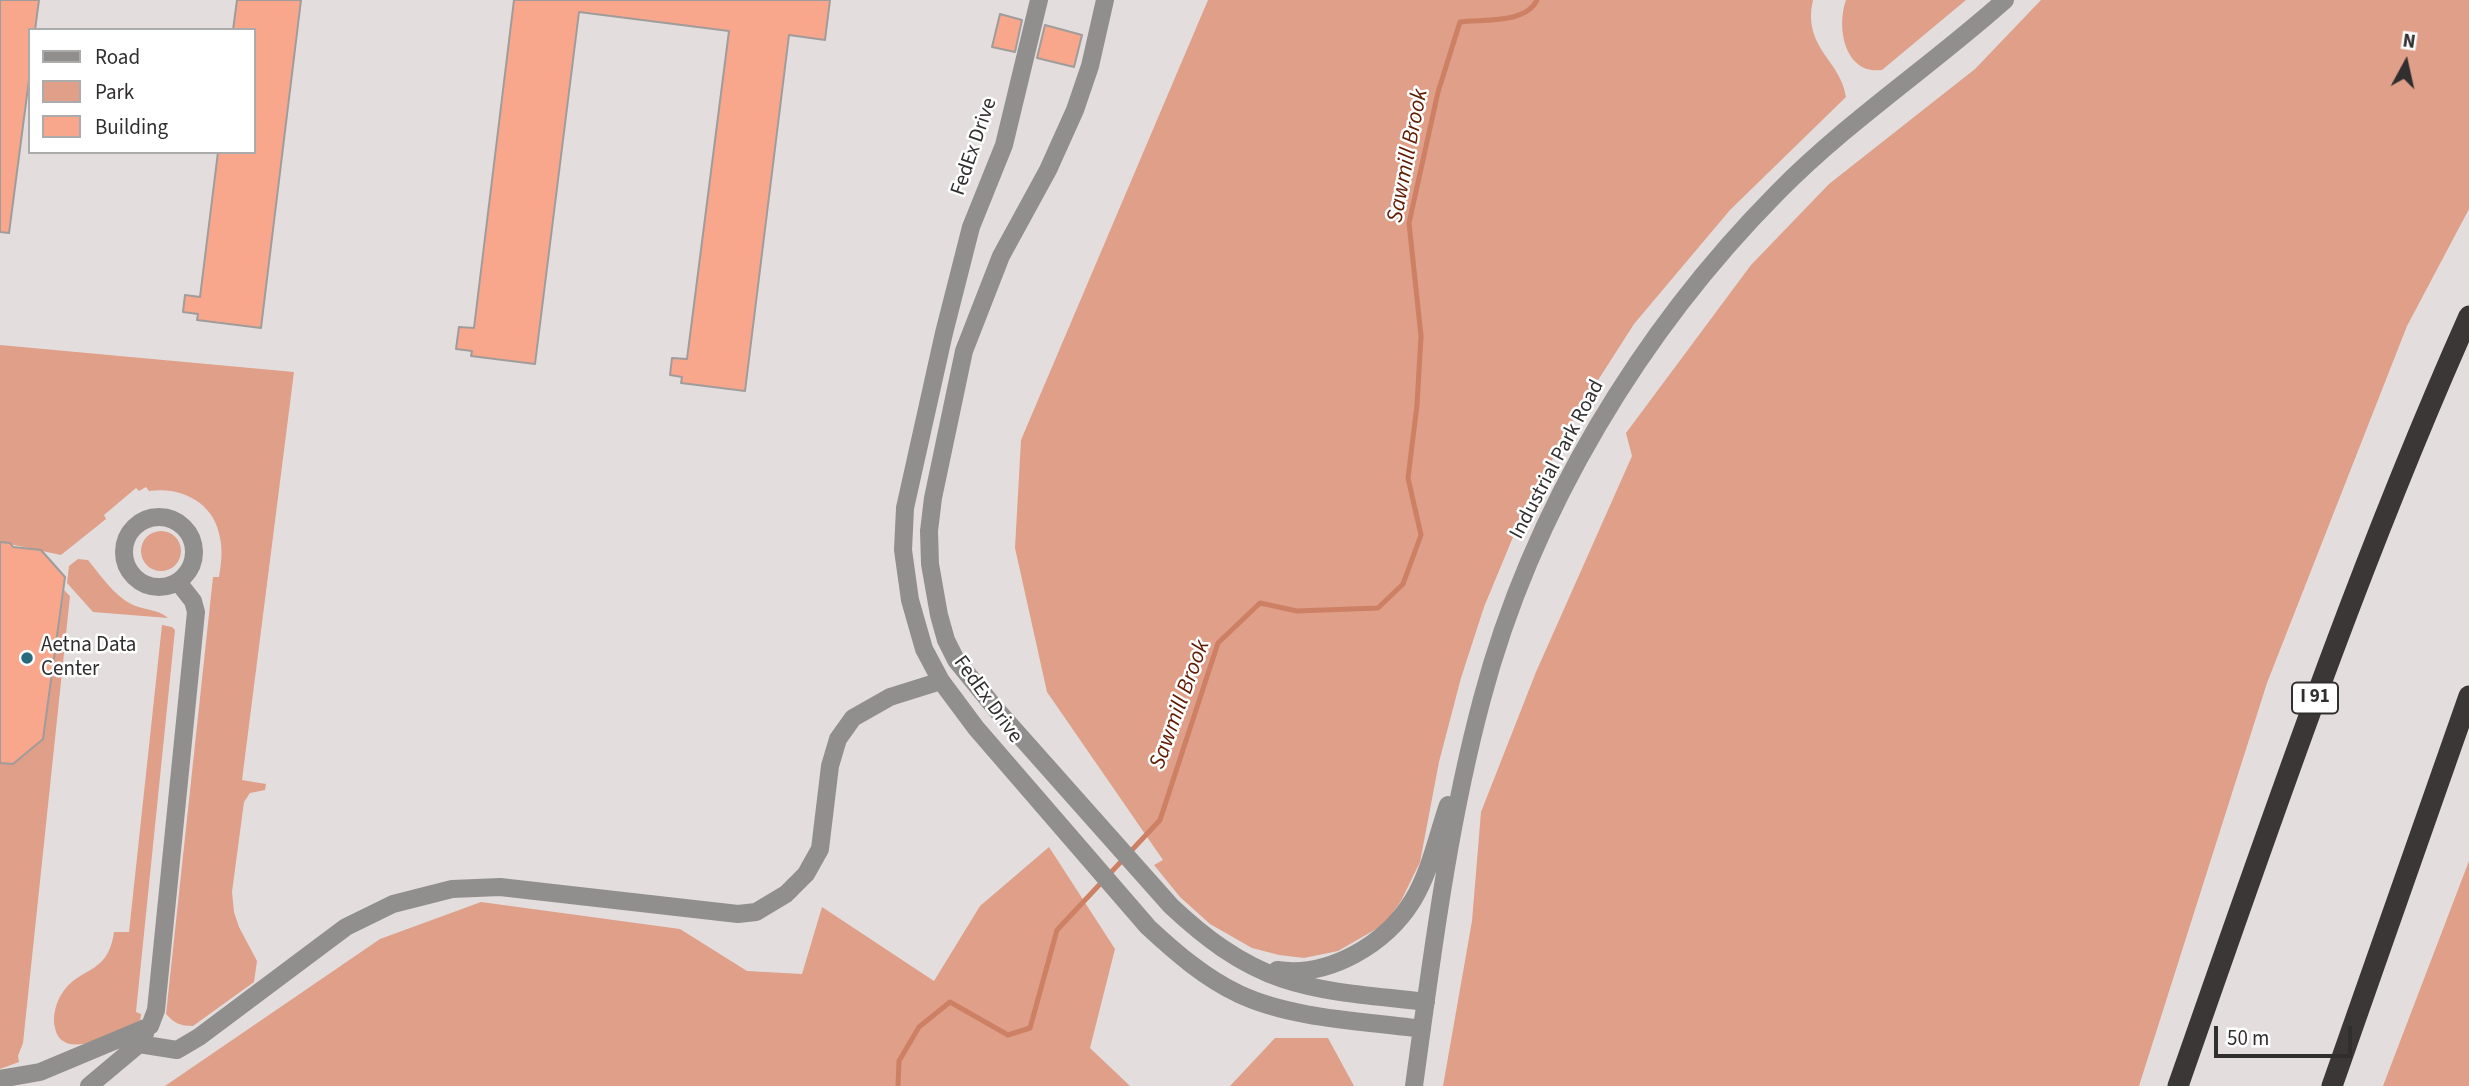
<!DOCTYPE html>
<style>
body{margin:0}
#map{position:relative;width:2469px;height:1086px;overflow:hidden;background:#e3dedd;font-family:"Source Sans 3",sans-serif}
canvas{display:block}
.legend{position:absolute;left:28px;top:28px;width:228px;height:126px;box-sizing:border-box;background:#fff;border:2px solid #acabab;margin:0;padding:9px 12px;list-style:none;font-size:21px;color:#302e2e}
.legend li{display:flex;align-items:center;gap:14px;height:35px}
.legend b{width:35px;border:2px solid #acabab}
.north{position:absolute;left:2371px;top:28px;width:70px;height:70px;-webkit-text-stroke:5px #fff;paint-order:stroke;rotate:8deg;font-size:19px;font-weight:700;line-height:28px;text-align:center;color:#302e2e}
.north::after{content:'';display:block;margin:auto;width:24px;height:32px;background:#302e2e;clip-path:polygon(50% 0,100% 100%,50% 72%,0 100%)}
.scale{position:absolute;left:2214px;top:1026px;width:138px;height:32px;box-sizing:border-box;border:4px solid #302e2e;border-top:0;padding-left:9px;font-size:21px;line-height:24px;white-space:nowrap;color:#302e2e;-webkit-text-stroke:5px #fff;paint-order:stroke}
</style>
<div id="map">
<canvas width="2469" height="1086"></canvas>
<ul class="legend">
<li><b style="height:9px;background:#918f8e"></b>Road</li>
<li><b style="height:19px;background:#df9f89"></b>Park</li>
<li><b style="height:19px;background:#f9a78c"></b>Building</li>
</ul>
<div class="north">N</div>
<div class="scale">50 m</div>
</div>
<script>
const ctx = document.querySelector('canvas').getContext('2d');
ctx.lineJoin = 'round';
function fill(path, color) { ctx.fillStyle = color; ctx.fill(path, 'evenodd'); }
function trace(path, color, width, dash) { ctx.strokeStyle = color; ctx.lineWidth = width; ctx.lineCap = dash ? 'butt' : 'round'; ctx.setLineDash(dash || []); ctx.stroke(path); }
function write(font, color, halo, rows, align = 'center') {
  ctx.font = font + ' "Source Sans 3",sans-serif'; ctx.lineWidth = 5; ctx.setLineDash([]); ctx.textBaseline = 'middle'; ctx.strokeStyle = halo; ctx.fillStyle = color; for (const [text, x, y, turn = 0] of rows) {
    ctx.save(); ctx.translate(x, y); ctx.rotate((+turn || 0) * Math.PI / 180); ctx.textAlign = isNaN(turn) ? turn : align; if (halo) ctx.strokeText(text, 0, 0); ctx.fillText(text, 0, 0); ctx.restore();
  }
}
fill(new Path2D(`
 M 1208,0 L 1813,0 C 1802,48 1841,60 1846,97 L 1730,210 L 1634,324 L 1577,413 L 1518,525 L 1484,607 L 1461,678 L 1439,762 L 1420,862 L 1401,901 L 1385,924 L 1338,951 L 1304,958 L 1279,955 L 1252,948 L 1210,924 L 1180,897 L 1154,865 L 1163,860 L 1047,692 L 1015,548 L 1021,440 Z
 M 1846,0 L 1966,0 L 1882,70 C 1845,75 1836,28 1846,0 Z
 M 2041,0 L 2469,0 L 2469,209 L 2407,326 L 2267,683 L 2139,1086 L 1443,1086 L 1472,921 L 1481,812 L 1536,672 L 1632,456 L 1626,433 L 1751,265 L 1829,184 L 1975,69 Z
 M 0,345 L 294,372 L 242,780 L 266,784 L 265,790 L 250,793 L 244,802 L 232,892 L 234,912 L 239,927 L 257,961 L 254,982 L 193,1026 C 180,1026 174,1023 166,1014 L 213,577 L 219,577 C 221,564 223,551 220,538 C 215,504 183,486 149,491 L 146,487 L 139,491 L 136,488 L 104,515 L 106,519 L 61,555 L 0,542 Z
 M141 551a20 20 0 1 1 40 0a20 20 0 1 1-40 0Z
 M 78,559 L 88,560 C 101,576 113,594 131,604 C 143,610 158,609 168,618 L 93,612 L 67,583 L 69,566 Z
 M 64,590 L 70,596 L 23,1043 L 18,1056 L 19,1062 L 0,1069 L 0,763 L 13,764 L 43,739 Z
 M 162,625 L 172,627 L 175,630 L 136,1012 L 141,1014 L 140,1024 C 120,1031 62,1064 55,1028 C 52,1017 56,1001 63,992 C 81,966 108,975 114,932 L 129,932 Z
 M 1049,847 L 1115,949 L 1090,1048 L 1130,1086 L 165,1086 L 380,939 L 481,902 L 680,929 L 747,971 L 802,974 L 822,907 L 934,981 L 980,906 Z
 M 2469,861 L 2469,1086 L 2383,1086 Z
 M 1275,1038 L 1328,1038 L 1354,1086 L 1230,1086 Z`), '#df9f89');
trace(new Path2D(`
 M 898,1086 L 899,1061 L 919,1027 L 950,1002 L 1008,1035 L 1030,1028 L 1057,930 L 1160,820 L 1218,643 L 1260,603 L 1297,611 L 1378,608 L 1403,584 L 1421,535 L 1408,478 L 1417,405 L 1421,336 L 1409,223 L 1438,92 L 1460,22 C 1483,19 1526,24 1537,0`), '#ce8065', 5);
const building = new Path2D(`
 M 0,0 L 39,0 L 35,30 L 30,30 L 30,72 L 9,233 L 0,232 Z
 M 237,0 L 301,0 L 261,328 L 197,320 L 198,314 L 183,312 L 185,295 L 200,297 L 218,152 L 254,152 L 254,30 L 233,30 Z
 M 514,0 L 830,0 L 825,40 L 789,35 L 745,391 L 681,383 L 682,377 L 670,375 L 672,358 L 687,359 L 729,31 L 579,12 L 535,364 L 471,356 L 472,351 L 456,349 L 459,327 L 474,328 Z
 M 1000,14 L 1022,20 L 1015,52 L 992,47 Z
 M 1045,25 L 1082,35 L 1074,67 L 1037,58 Z
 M 0,542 L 10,543 L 13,547 L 41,550 L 65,577 L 43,739 L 13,764 L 0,763 Z`);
fill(building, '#f9a78c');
trace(building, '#a09c9b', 2);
trace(new Path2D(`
 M 1039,0 L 1004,145 L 971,227 L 944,333 L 905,508 L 903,550 L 910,600 L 924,649 L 941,681 L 976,728 L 1148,927 C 1176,953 1205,978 1239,994 C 1292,1019 1364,1021 1422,1029
 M 1105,0 L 1090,66 L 1075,110 L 1048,170 L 1001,256 L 964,351 L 933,498 L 929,531 L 930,564 L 939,615 L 946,640 L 956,660 L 995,708 L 1171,906 C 1204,937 1239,964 1283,979 C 1328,994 1379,996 1426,1002
 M124 552a35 35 0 1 1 70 0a35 35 0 1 1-70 0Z
 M 1277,970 C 1329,978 1386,944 1413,900 C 1430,872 1437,837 1448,805
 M 139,1044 L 177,1050 L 199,1037 L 346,927 L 393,904 L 452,889 L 500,887 L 738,914 L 756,912 L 786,894 L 806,874 L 820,849 L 830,766 L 838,739 L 853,718 L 890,697 L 941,681
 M 0,1079 L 40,1072 L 150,1026 L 156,1010 L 196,612 L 193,601 L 178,582
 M 89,1086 L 139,1044 L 145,1034
 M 1414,1086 C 1432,956 1448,826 1482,699 C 1532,510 1641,330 1778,192 C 1848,121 1931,66 2005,0`), '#918f8e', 18);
trace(new Path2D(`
 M 2178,1086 C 2269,827 2357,567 2469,316
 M 2332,1086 L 2469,696`), '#3b3736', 21);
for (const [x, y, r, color] of [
 [27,658,7,"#286b7d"]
]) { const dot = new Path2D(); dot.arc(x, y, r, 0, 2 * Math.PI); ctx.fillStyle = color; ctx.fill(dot); trace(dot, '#fff', 2.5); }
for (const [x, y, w] of [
 [2315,698,46]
]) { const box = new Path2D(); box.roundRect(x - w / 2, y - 15.5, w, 31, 5); ctx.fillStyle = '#fff'; ctx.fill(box); trace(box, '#302e2e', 2); }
write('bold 19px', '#302e2e', null, [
 ["I 91",2315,698]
]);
write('21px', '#302e2e', '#fff', [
 ["FedEx Drive",975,147,-71],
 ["Industrial Park Road",1558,460,-62],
 ["FedEx Drive",987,700,54]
]);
write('21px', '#302e2e', '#fff', [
 ["Aetna Data",41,646],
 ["Center",41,670]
], 'left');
write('italic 23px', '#611b00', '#fff', [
 ["Sawmill Brook",1409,156,-79],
 ["Sawmill Brook",1181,705,-70]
]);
</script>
